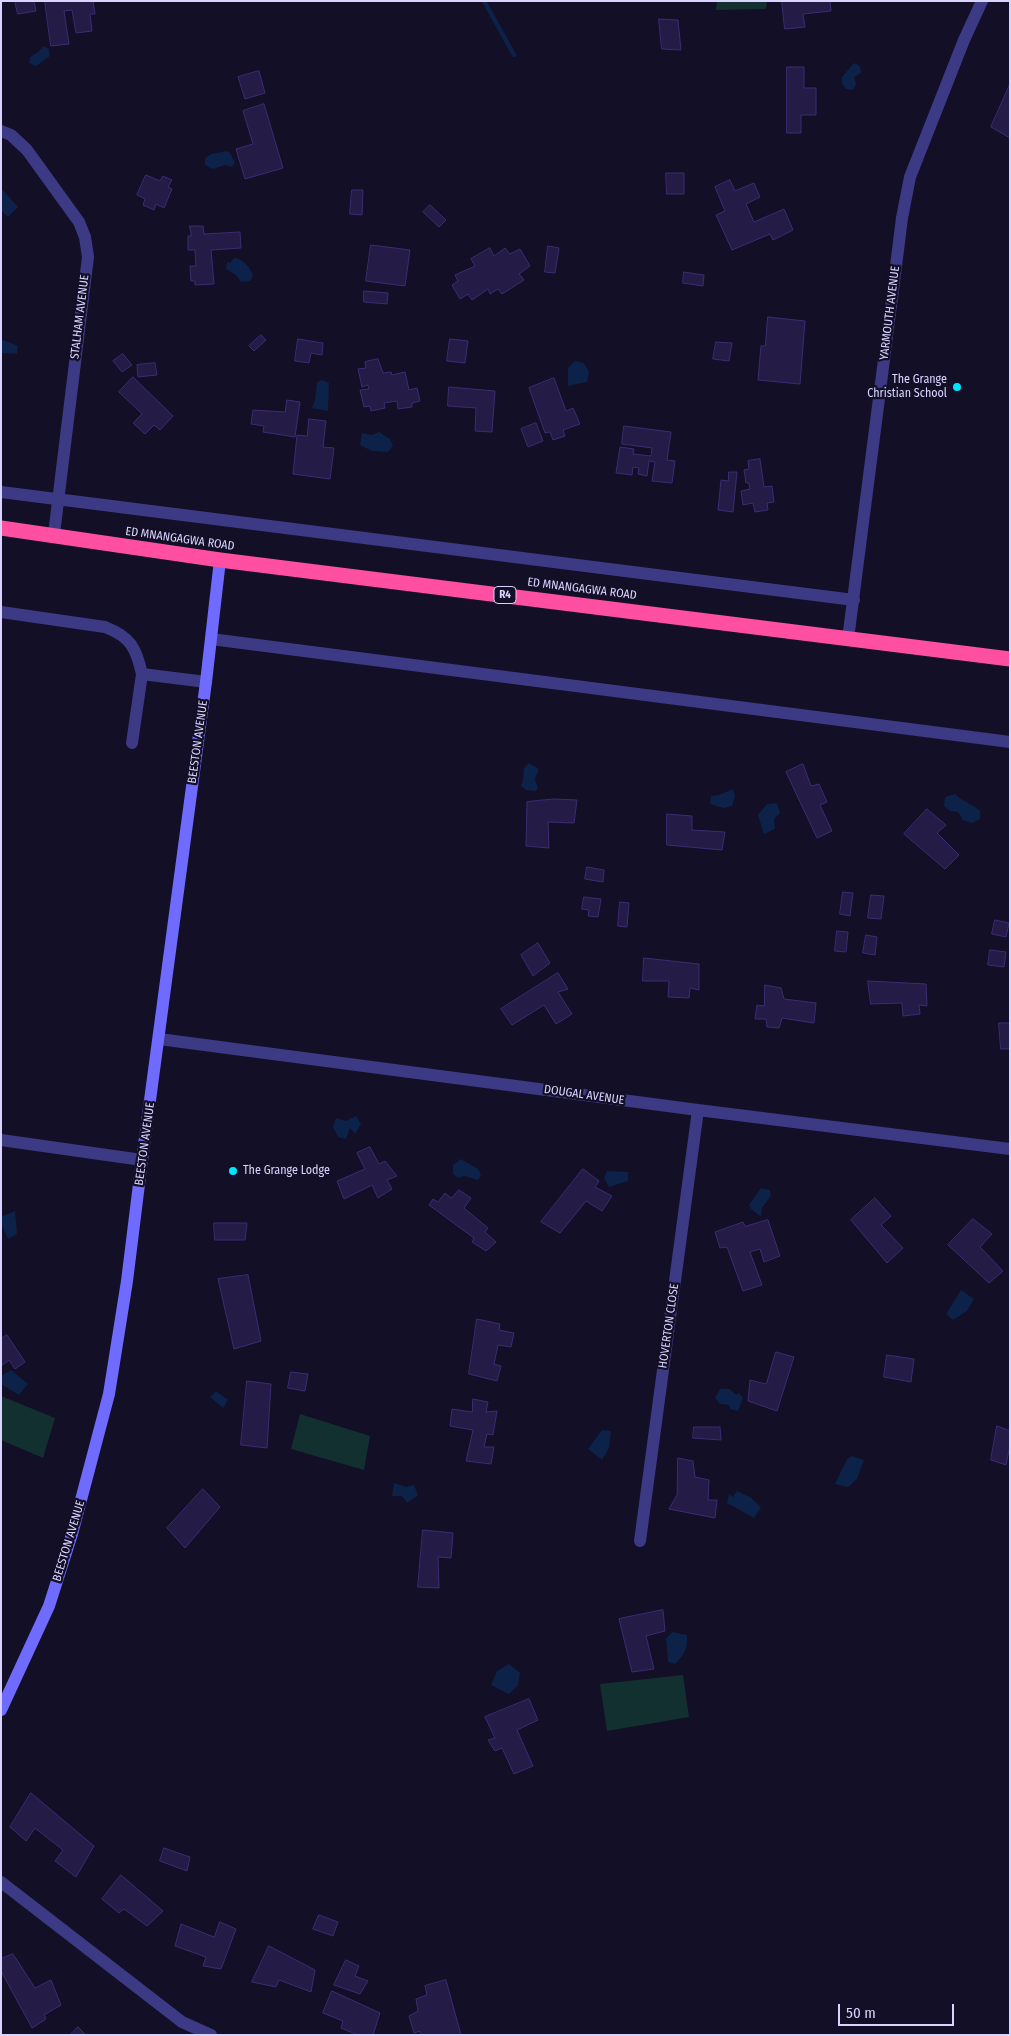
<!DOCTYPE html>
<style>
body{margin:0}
#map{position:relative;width:1011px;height:2036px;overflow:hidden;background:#130f26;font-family:"Fira Sans Condensed",sans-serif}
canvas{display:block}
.frame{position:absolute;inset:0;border:2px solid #d9d4ff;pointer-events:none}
.scale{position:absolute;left:838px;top:2004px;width:116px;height:22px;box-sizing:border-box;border:2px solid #d9d4ff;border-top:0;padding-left:6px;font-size:15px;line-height:18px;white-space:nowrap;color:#d9d4ff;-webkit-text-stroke:4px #130f26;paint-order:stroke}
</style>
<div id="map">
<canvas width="1011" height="2036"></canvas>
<div class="frame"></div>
<div class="scale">50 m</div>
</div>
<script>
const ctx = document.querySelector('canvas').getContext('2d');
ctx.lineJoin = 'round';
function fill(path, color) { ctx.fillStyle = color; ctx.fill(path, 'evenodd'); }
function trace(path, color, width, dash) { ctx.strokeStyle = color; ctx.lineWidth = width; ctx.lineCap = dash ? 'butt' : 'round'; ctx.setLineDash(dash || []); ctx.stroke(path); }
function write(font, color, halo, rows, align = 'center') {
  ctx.font = font + ' "Fira Sans Condensed",sans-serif'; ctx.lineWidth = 4.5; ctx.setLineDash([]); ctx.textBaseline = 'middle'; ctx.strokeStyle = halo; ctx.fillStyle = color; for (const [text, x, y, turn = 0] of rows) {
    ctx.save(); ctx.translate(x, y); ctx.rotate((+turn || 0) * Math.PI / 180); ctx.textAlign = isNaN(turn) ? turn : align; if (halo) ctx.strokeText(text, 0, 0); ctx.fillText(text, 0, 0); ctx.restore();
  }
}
fill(new Path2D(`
 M 717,1 L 767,1 L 766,9 L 716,10 Z
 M 1,1396 L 55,1418 L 43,1458 L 1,1440 Z
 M 300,1414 L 370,1436 L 364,1470 L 291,1449 Z
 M 683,1675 L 689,1717 L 607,1731 L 600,1684 Z`), '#12302f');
fill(new Path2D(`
 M 44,46 L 49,49 L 50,56 L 36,66 L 29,63 L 30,57 L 38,52 Z
 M 854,63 L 860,66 L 861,73 L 854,77 L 856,84 L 853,90 L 846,89 L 842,84 L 842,77 Z
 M 227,151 L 230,153 L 235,163 L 232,167 L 225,165 L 213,169 L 205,165 L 205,158 L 211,154 Z
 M 1,188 L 18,207 L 8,217 L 1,210 Z
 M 234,258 C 242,258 250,267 253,275 L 250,281 L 241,282 L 236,275 L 226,269 L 227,262 L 230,263 Z
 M 1,339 L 18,346 L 17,354 L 1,353 Z
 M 575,361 L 584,363 L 589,372 L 587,382 L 568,386 L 568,368 Z
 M 322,380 L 329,383 L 328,411 L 312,408 L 315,400 L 317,382 Z
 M 379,432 L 390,439 L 393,446 L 388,452 L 372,451 L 360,445 L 362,433 L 372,435 Z
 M 529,763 L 539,769 L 535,779 L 538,788 L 535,791 L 526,790 L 521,786 L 523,780 L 524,768 Z
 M 733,789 L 735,797 L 732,806 L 723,808 L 710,804 L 711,796 L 719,795 Z
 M 955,794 C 963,802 971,803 980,811 L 980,819 L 972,823 L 963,820 L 958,812 L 950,811 L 944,806 L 945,797 Z
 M 777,803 L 780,813 L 774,819 L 775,829 L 764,834 L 758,815 L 767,804 Z
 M 356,1116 L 361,1124 L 355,1134 L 350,1128 L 346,1139 L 338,1137 L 333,1127 L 336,1118 L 346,1121 Z
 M 461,1159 L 478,1169 L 481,1175 L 478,1180 L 464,1176 L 458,1178 L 453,1174 L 453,1165 Z
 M 607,1171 L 628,1172 L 628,1181 L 609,1187 L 604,1178 Z
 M 761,1188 L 770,1190 L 771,1196 L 762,1208 L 761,1217 L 751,1209 L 749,1205 Z
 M 15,1211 L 17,1234 L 8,1239 L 1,1223 L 1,1217 Z
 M 961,1290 L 974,1299 L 967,1311 L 953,1320 L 946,1314 Z
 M 11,1370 L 28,1384 L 19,1395 L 1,1384 L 1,1376 Z
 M 720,1389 L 730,1389 L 736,1395 L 739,1393 L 743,1398 L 738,1411 L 730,1409 L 729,1405 L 720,1404 L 715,1398 Z
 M 216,1391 L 228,1400 L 223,1408 L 210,1397 Z
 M 602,1430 L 611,1431 L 609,1448 L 602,1460 L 588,1449 Z
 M 852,1456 L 864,1460 L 857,1479 L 848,1487 L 835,1484 L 847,1459 Z
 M 394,1483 L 406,1487 L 414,1485 L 418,1495 L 407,1503 L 402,1496 L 392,1496 Z
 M 737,1491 L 750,1497 L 761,1507 L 754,1518 L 727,1503 L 729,1494 L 733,1497 Z
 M 672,1632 L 687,1635 C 688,1649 685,1654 675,1664 L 668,1662 L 666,1639 Z
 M 509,1664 L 520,1673 L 518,1685 L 509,1694 L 491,1685 L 497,1671 Z`), '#0c2248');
trace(new Path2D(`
 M 484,1 L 514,55`), '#0c2248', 4.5);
const building = new Path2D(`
 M 15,1 L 34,1 L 36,11 L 18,14 Z
 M 45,1 L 93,1 L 95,14 L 90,14 L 92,31 L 76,33 L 72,10 L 64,11 L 69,44 L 51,46 Z
 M 782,1 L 830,1 L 831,11 L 803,14 L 805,27 L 785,29 Z
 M 659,19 L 678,20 L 681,50 L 662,49 Z
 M 787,67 L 804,67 L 804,88 L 816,88 L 816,115 L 801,115 L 801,133 L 787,133 Z
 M 259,71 L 265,93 L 245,99 L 238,77 Z
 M 1010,84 L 1010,138 L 991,127 Z
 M 264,104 L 283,168 L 245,179 L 236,149 L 253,144 L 243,111 Z
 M 666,173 L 684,173 L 684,194 L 667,194 Z
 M 146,175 L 160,181 L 163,176 L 172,180 L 168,187 L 172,189 L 164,208 L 156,204 L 154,210 L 143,205 L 145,199 L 137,195 Z
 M 730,180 L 735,191 L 754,183 L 760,197 L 746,204 L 754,222 L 784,209 L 793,230 L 773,240 L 770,234 L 732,250 L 716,215 L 725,211 L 715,187 Z
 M 352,190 L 363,190 L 362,215 L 350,214 Z
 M 430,205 L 446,220 L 439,227 L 423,212 Z
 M 190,226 L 203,226 L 204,234 L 240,232 L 241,248 L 211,250 L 214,284 L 195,285 L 195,281 L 191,281 L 190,266 L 196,266 L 195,250 L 188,250 L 188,236 L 191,236 Z
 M 371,245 L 410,250 L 405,286 L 366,281 Z
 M 548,246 L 559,248 L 555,273 L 545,272 Z
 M 490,248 L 494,256 L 505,248 L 510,254 L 520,249 L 530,266 L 519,274 L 524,280 L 502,294 L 498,289 L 490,294 L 488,289 L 472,300 L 468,294 L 460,299 L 452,285 L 458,281 L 455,275 L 475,266 L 471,259 Z
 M 684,272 L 704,275 L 703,286 L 683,283 Z
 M 364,291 L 388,293 L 387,304 L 364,302 Z
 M 768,317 L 805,321 L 800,384 L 758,380 L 761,346 L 765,346 Z
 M 261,335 L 266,340 L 254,351 L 249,346 Z
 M 298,339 L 323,343 L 322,355 L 311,353 L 309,363 L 295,361 Z
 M 450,339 L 468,341 L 465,363 L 447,361 Z
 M 716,342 L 732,343 L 729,361 L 713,359 Z
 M 123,354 L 132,365 L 122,372 L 113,361 Z
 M 378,359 L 383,373 L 391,372 L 392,375 L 405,372 L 409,390 L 417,388 L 420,401 L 412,403 L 412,407 L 398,409 L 397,401 L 384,403 L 385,408 L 371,411 L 370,406 L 364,407 L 360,390 L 369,389 L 368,385 L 362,387 L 358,369 L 366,368 L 365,362 Z
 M 155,363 L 157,375 L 138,377 L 137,365 Z
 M 133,377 L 173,416 L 160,430 L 154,425 L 145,434 L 133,423 L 142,414 L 119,392 Z
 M 554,378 L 566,411 L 573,408 L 580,424 L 563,430 L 565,436 L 553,440 L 550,432 L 545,433 L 529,388 Z
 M 449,387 L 495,391 L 492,432 L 475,431 L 476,408 L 448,406 Z
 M 287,400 L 300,402 L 295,437 L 263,432 L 264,426 L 251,424 L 253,410 L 285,412 Z
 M 309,419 L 326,421 L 323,447 L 334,448 L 330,479 L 293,474 L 297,435 L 307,436 Z
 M 536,423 L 543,441 L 528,447 L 521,429 Z
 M 624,426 L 671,432 L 667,460 L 675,461 L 672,483 L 652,481 L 655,462 L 649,461 L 647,476 L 638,474 L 639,468 L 633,467 L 632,475 L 616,473 L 620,447 L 634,449 L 633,454 L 651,456 L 652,448 L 622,444 Z
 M 760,459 L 764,487 L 772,486 L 774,502 L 767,503 L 768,510 L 755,512 L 753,503 L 743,505 L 741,491 L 750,489 L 749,483 L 746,483 L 744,470 L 749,469 L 748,461 Z
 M 729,472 L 737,472 L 733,512 L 718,510 L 721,480 L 728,481 Z
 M 803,764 L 811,786 L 819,784 L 827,802 L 820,805 L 832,831 L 817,838 L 786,772 Z
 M 554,799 L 577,800 L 574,823 L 548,822 L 549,848 L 526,846 L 527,802 Z
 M 927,809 L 946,825 L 937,833 L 959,855 L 945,869 L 904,834 Z
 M 667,814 L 692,816 L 692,830 L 725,832 L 722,850 L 667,845 Z
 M 587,867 L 604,870 L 603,882 L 585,879 Z
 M 843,892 L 853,893 L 850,916 L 840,914 Z
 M 871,895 L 884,896 L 881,919 L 868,918 Z
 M 584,897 L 601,899 L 598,917 L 588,916 L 589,910 L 582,909 Z
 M 620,902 L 629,903 L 627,927 L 618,926 Z
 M 995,920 L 1009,923 L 1006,937 L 992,934 Z
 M 837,931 L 848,932 L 846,952 L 835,951 Z
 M 866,935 L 877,937 L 875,955 L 863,953 Z
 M 538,943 L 550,963 L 533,976 L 521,955 Z
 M 990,950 L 1006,952 L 1004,967 L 988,965 Z
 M 644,958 L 699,964 L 699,990 L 690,988 L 689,998 L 668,997 L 669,981 L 643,981 Z
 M 558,973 L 568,989 L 558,992 L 572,1014 L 556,1024 L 544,1005 L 512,1025 L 501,1009 Z
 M 868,981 L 926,984 L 927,1006 L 919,1005 L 920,1014 L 903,1016 L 902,1003 L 871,1004 Z
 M 765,985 L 781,988 L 784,999 L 816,1003 L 814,1023 L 782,1018 L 779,1028 L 767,1027 L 766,1019 L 755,1019 L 757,1005 L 764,1006 Z
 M 999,1023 L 1010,1023 L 1010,1049 L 1001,1049 Z
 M 370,1147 L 379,1164 L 385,1161 L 397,1176 L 387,1180 L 392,1189 L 378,1198 L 372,1185 L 344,1199 L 337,1181 L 365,1169 L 357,1153 Z
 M 583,1169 L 599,1181 L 595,1187 L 612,1196 L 602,1211 L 586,1201 L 560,1233 L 541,1222 Z
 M 459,1190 L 471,1198 L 464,1208 L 488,1228 L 485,1232 L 496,1242 L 486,1251 L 472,1242 L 474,1238 L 429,1205 L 433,1199 L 438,1202 L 445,1193 L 451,1198 Z
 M 875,1198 L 891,1216 L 881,1225 L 903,1248 L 887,1263 L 851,1220 Z
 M 973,1219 L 992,1234 L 980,1247 L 1003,1271 L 989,1283 L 948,1245 Z
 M 768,1220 L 780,1256 L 764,1262 L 760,1249 L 750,1252 L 762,1285 L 743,1291 L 727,1247 L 720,1248 L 715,1232 L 743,1222 L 745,1226 Z
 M 214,1223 L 247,1223 L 245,1240 L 215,1240 Z
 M 248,1275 L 261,1341 L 234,1349 L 218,1279 Z
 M 477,1319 L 500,1324 L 499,1330 L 514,1333 L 511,1347 L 498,1345 L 494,1364 L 501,1366 L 497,1381 L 469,1374 Z
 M 7,1335 L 25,1362 L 15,1369 L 9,1360 L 1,1366 L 1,1339 Z
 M 776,1352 L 794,1357 L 777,1411 L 748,1401 L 750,1380 L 766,1384 Z
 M 887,1355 L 914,1359 L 911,1382 L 884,1377 Z
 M 291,1372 L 308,1374 L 305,1391 L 288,1388 Z
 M 247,1381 L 271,1384 L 267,1448 L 241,1445 Z
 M 473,1399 L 488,1402 L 486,1412 L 497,1411 L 493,1435 L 487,1434 L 484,1447 L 494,1447 L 491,1464 L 466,1461 L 473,1430 L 450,1426 L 452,1409 L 472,1412 Z
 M 997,1426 L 1010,1431 L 1010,1445 L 1006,1465 L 991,1460 Z
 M 694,1427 L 720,1427 L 721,1440 L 693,1438 Z
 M 678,1458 L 693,1461 L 695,1477 L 709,1480 L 708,1500 L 717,1500 L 715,1518 L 669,1509 L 677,1495 Z
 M 203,1489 L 220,1507 L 185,1548 L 167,1528 Z
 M 423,1530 L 453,1533 L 451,1558 L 438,1557 L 439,1588 L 418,1587 Z
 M 663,1610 L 665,1631 L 646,1636 L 654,1669 L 632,1672 L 619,1619 Z
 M 529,1699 L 538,1720 L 517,1730 L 533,1766 L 514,1774 L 502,1748 L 495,1751 L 488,1740 L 495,1738 L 485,1717 Z
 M 31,1793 L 94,1846 L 76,1877 L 55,1861 L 63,1850 L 35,1828 L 26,1841 L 10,1827 Z
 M 164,1848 L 190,1857 L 187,1871 L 160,1861 Z
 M 121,1875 L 163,1911 L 147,1926 L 124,1909 L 119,1913 L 102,1899 Z
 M 319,1915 L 338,1922 L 333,1936 L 313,1929 Z
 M 220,1922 L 236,1929 L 221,1969 L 203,1966 L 206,1957 L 175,1946 L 181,1924 L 214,1937 Z
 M 269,1946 L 315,1970 L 311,1992 L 279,1980 L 276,1987 L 252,1982 Z
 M 13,1954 L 35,1988 L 51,1980 L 61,2005 L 44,2015 L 46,2019 L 32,2028 L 1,1971 L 1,1959 Z
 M 346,1960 L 359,1966 L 355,1976 L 368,1981 L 360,1994 L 334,1985 Z
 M 446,1980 L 461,2035 L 421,2035 L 420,2031 L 414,2033 L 409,2016 L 418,2011 L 416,1999 L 427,1995 L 425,1986 Z
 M 332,1991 L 380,2013 L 373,2035 L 358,2035 L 341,2028 L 343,2021 L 323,2013 Z
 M 78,2027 L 86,2035 L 70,2035 Z`);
fill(building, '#241b47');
trace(building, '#3b2d73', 1);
trace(new Path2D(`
 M 1,131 L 11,135 L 27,150 L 79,222 L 85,237 L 88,257 L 54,534
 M 1,492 L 854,600
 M 1,612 L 105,627 C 131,637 136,648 142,674 L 206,682
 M 211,639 L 1010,742
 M 848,639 L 894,282 L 902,218 L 910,177 L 964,40 L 982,1
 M 132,743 L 142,674
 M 159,1039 L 698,1110 L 1010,1149
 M 1,1140 L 142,1160
 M 640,1541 L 698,1110
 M 1,1882 L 182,2022 L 211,2035`), '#3d3a85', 12);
trace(new Path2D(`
 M 1,1710 L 49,1606 L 72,1534 L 109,1394 L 127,1281 L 142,1160 L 206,682 L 220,560`), '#6f6bff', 12);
trace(new Path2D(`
 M 1,528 L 220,560 L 1010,659`), '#ff4fa3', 15);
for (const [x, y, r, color] of [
 [957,387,5,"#00e5ff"],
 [233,1171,5,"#00e5ff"]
]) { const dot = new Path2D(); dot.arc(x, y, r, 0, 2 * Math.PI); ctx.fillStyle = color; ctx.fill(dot); trace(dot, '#130f26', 2); }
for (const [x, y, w] of [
 [505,595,22]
]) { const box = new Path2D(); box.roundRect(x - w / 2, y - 8.5, w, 17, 4); ctx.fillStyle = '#130f26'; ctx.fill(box); trace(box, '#d9d4ff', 1); }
write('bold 11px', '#d9d4ff', null, [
 ["R4",505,595]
]);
write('12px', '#d9d4ff', '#130f26', [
 ["YARMOUTH AVENUE",890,313,-83],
 ["STALHAM AVENUE",80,317,-83],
 ["ED MNANGAGWA ROAD",180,539,8],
 ["ED MNANGAGWA ROAD",582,589,7],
 ["BEESTON AVENUE",198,742,-82],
 ["DOUGAL AVENUE",584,1095,8],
 ["BEESTON AVENUE",145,1144,-82],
 ["HOVERTON CLOSE",669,1326,-82],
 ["BEESTON AVENUE",69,1541,-73]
]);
write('12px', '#d9d4ff', '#130f26', [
 ["The Grange",947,380],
 ["Christian School",947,394],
 ["The Grange Lodge",243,1171,"left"]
], 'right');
</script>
